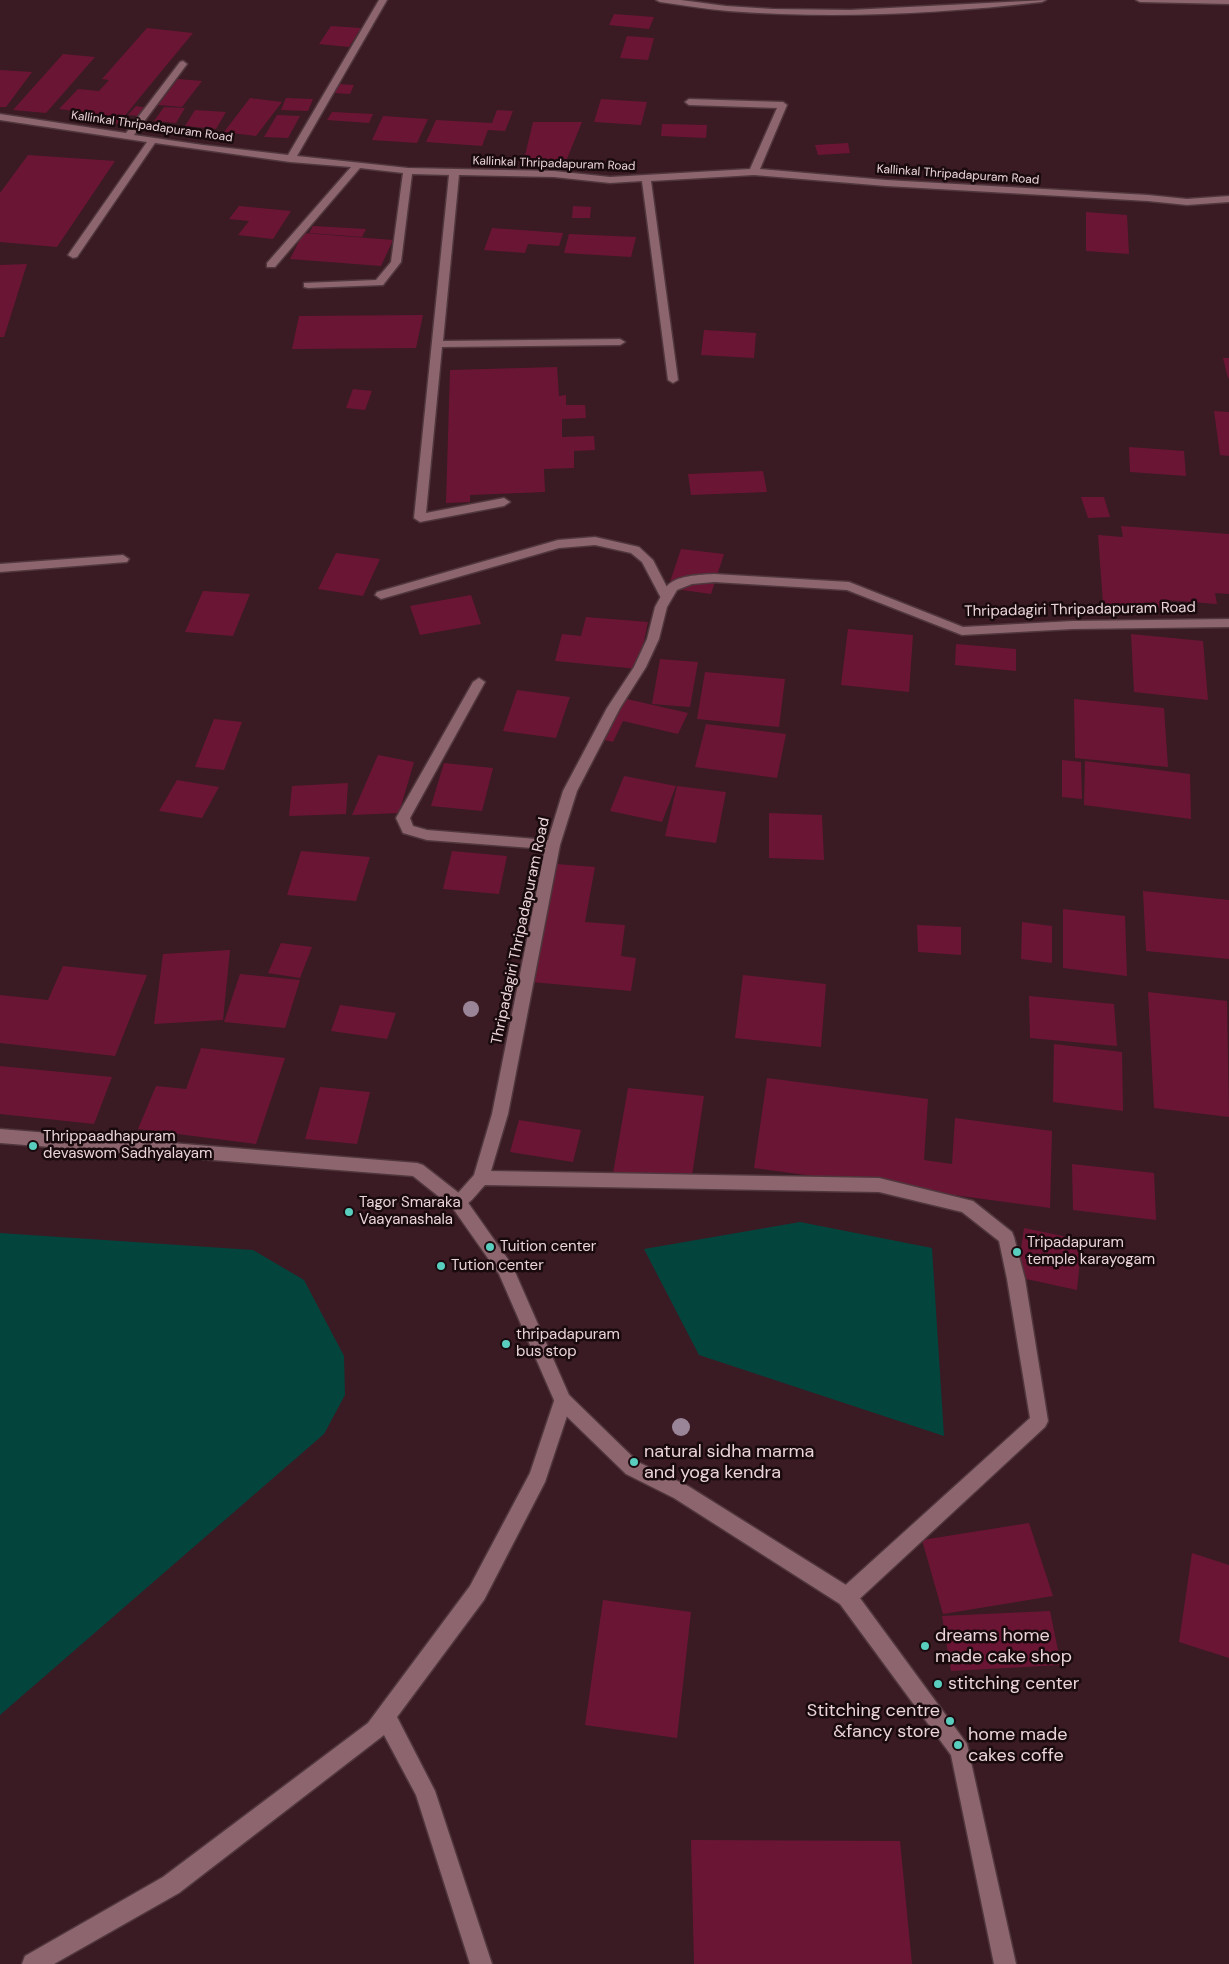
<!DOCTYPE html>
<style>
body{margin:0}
canvas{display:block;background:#3a1a23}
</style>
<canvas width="1229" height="1964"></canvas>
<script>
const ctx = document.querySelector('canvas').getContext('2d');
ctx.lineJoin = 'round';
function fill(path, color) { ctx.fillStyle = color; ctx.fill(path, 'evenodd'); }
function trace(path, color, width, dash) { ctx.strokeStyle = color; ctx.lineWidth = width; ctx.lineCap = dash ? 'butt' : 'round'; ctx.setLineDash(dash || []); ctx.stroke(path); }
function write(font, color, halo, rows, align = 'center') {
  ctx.font = font + ' "DM Sans",sans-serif'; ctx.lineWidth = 5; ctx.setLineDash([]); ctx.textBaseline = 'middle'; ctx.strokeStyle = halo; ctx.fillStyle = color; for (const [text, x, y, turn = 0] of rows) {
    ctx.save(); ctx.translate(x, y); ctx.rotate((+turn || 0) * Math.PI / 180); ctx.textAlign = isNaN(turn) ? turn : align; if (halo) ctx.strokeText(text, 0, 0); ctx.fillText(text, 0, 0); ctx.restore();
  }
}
fill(new Path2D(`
 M 800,1222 L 932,1248 L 944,1436 L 699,1355 L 644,1249 Z
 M 0,1233 L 253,1250 L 304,1280 L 344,1356 L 345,1395 L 324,1434 L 0,1715 Z`), '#03443d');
fill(new Path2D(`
 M 614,14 L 654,17 L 649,29 L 609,25 Z
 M 331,26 L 361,28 L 349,47 L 319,44 Z
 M 147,28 L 193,33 L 118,124 L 86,121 L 93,113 L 59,109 L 78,89 L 99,91 L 109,80 L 102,79 Z
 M 627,36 L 654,38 L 648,60 L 620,58 Z
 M 63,54 L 95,57 L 46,113 L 13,110 Z
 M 0,70 L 32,72 L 6,107 L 0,107 Z
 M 178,79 L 202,81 L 182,107 L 158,105 Z
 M 339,84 L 354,85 L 350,94 L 334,93 Z
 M 250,98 L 282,102 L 256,136 L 224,132 Z
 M 286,98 L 313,99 L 308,111 L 281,110 Z
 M 601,99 L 647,102 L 641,125 L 594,122 Z
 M 136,106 L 147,108 L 141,116 L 128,115 Z
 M 164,107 L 185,108 L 176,123 L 154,121 Z
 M 195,110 L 226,112 L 216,129 L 185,126 Z
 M 497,110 L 513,111 L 505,131 L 488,130 L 482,146 L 426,142 L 436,120 L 492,123 Z
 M 332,112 L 373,114 L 369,123 L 327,120 Z
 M 277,115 L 300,116 L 288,138 L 264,137 Z
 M 383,116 L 428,119 L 417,143 L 372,140 Z
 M 533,122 L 582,122 L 564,166 L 523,164 Z
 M 662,124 L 707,125 L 706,138 L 661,136 Z
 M 848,143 L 850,153 L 818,155 L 815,145 Z
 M 28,155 L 115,161 L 57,247 L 0,242 L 0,193 Z
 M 239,206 L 291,211 L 273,239 L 238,235 L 249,221 L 229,219 Z
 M 573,206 L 591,207 L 590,218 L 572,218 Z
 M 1086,212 L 1127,215 L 1129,254 L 1086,251 Z
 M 313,226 L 366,229 L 362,237 L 309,233 Z
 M 492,228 L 563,233 L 559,246 L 528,244 L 525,253 L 484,250 Z
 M 303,233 L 393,240 L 381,266 L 290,259 Z
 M 569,234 L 636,237 L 631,257 L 564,253 Z
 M 27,264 L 4,337 L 0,337 L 0,265 Z
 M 423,315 L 416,348 L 292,349 L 299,316 Z
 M 704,330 L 756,333 L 754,358 L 701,355 Z
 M 1223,358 L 1229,358 L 1229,378 L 1228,378 Z
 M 557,367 L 559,396 L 566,395 L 566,405 L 585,405 L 586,418 L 562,419 L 562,437 L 594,436 L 595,450 L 574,451 L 574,468 L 544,469 L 545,492 L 470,495 L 470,502 L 446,503 L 450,370 Z
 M 353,389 L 372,391 L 365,410 L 346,408 Z
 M 1214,411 L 1229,412 L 1229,456 L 1220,455 Z
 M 1129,447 L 1184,451 L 1186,476 L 1130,472 Z
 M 763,471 L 767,492 L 691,495 L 688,474 Z
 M 1081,497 L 1104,497 L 1110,517 L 1088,518 Z
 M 1121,526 L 1229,534 L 1229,594 L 1215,593 L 1217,604 L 1165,600 L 1166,609 L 1103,604 L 1098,535 L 1123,537 Z
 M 681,549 L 724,554 L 711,594 L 668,588 Z
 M 336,553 L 380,559 L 363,596 L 318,589 Z
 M 203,591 L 250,594 L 233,636 L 185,632 Z
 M 471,595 L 481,624 L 420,635 L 410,606 Z
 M 586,617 L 648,622 L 638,669 L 555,661 L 562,634 L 581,636 Z
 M 848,629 L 913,635 L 909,692 L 841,685 Z
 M 1131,634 L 1203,641 L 1208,700 L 1134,692 Z
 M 956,644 L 1016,649 L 1016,671 L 955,665 Z
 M 660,659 L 698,662 L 690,707 L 652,704 Z
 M 705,672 L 785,679 L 779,727 L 697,719 Z
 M 517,690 L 570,697 L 556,738 L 503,731 Z
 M 618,697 L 688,713 L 678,734 L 623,721 L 613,742 L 596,738 Z
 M 1074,699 L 1164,708 L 1168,767 L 1075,758 Z
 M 214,719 L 242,722 L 224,770 L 195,767 Z
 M 706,724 L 786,734 L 777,778 L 695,767 Z
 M 378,755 L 414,762 L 399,813 L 352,815 Z
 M 1062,760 L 1081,762 L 1082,799 L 1062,797 Z
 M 1085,761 L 1190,774 L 1191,819 L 1084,805 Z
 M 444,763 L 493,768 L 482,811 L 431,806 Z
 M 624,776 L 676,786 L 662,822 L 610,811 Z
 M 177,780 L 219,787 L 202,818 L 159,811 Z
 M 348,783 L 346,814 L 289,816 L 292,786 Z
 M 677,786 L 726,792 L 716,843 L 665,836 Z
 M 769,813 L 822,815 L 824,860 L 769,858 Z
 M 301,851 L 370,857 L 356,901 L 287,895 Z
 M 452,851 L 507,856 L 499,894 L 443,889 Z
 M 544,863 L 595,867 L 585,922 L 625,925 L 621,956 L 636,958 L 631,991 L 520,981 Z
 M 1143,891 L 1229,900 L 1229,959 L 1146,951 Z
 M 1063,909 L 1125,916 L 1127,976 L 1063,968 Z
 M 1022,922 L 1052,926 L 1052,963 L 1021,959 Z
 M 917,925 L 961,927 L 961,955 L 918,952 Z
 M 281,943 L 312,947 L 300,978 L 268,973 Z
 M 230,950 L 223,1020 L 154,1024 L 163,954 Z
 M 63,966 L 147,975 L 115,1056 L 0,1043 L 0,995 L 48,1000 Z
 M 240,974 L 300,980 L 285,1028 L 224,1022 Z
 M 743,975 L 826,984 L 821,1047 L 735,1038 Z
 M 1148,992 L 1227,1001 L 1229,1117 L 1154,1108 Z
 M 1029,996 L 1114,1004 L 1117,1046 L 1030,1038 Z
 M 340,1005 L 396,1013 L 387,1039 L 331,1031 Z
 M 1054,1044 L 1122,1052 L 1123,1111 L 1053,1102 Z
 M 201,1048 L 285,1058 L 256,1144 L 138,1129 L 156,1086 L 186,1089 Z
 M 0,1066 L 112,1077 L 94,1124 L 0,1114 Z
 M 767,1078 L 928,1099 L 924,1160 L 952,1164 L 955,1118 L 1052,1131 L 1050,1208 L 754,1168 Z
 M 320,1087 L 370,1092 L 357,1144 L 305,1139 Z
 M 628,1088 L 704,1096 L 690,1189 L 612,1179 Z
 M 519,1120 L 581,1130 L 573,1162 L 510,1152 Z
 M 1072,1164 L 1154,1173 L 1156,1220 L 1073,1210 Z
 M 1024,1228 L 1082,1240 L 1077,1290 L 1017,1277 Z
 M 1029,1523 L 1053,1596 L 943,1614 L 922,1540 Z
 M 1192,1553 L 1229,1565 L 1229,1658 L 1179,1642 Z
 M 603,1600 L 691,1612 L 677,1738 L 585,1725 Z
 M 1050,1611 L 1061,1665 L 951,1671 L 942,1616 Z
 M 691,1840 L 900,1841 L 912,1964 L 694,1964 Z`), '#6a1534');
const service = new Path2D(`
 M 595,537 L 639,547 L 653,560 L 672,597 L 670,600 L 662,600 L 642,562 L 631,553 L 595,545 L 559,548 L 381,599 L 375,595 L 377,592 L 558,540 Z`);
const minor = new Path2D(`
 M 379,0 L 387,0 L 297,156 L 408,168 L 554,171 L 610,177 L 750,169 L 777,108 L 689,105 L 685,102 L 689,99 L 783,102 L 787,105 L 760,169 L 886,180 L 1148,195 L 1187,199 L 1229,196 L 1229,202 L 1187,205 L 1148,201 L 886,186 L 754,175 L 651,181 L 678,380 L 673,383 L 668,380 L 642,181 L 610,183 L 554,177 L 459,175 L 443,341 L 620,339 L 625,342 L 620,345 L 442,347 L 426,513 L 504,498 L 510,502 L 504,506 L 420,522 L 414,518 L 449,175 L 412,174 L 401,262 L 383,285 L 308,288 L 304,287 L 304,283 L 376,280 L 391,262 L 403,173 L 360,168 L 275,267 L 267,267 L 267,263 L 351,167 L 290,162 L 155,143 L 77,257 L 73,258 L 68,255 L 147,142 L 0,120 L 0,114 L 126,133 L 180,62 L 183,61 L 187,64 L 134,135 L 203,145 L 288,155 Z
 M 123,555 L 129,559 L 127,562 L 0,572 L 0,564 Z
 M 714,574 L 849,582 L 963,627 L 1073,621 L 1229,619 L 1229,627 L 1073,629 L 962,635 L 847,590 L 714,582 L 692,584 L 677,590 L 667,607 L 659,639 L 646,667 L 620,708 L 577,791 L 560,845 L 508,1114 L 491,1171 L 879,1178 L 973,1201 L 1012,1232 L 1014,1237 L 1025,1279 L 1048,1421 L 1045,1427 L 854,1604 L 847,1606 L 840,1604 L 837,1597 L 840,1590 L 1030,1418 L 1007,1279 L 999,1241 L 962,1212 L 879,1192 L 485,1185 C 476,1194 466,1212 452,1207 L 450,1202 L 474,1175 L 492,1114 L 545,849 L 427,840 L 403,833 L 396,818 L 473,682 L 479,678 L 485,682 L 410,818 L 413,826 L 427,830 L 548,840 L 563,791 L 607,708 L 634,667 L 647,639 L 655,607 L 666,587 C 676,575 699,575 714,574 Z
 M 563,1393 L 569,1395 L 572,1401 L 545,1482 L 484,1600 L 397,1717 L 435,1791 L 492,1964 L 470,1964 L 416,1795 L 384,1735 L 179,1893 L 54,1964 L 22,1964 L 25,1956 L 163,1877 L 368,1723 L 470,1586 L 530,1473 L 554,1401 L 557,1395 Z`);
const tertiary = new Path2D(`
 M 656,0 L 681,0 L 726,6 L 773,9 L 850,10 L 1046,0 L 1042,2 C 937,14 833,19 728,11 C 705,9 683,5 660,2 Z
 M 1136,0 L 1229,0 L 1229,4 L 1140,2 Z`);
const secondary = new Path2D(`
 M 0,1129 L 417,1163 L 423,1165 L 464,1197 L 512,1265 L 569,1395 L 638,1462 L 688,1486 L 854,1590 L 967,1744 L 1016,1964 L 994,1964 L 951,1755 L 840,1604 L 674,1498 L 626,1474 L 557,1407 L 499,1274 L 452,1207 L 413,1176 L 0,1143 Z`);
trace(service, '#50363d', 3);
trace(minor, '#50363d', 3);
trace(tertiary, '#50363d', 3);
trace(secondary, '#50363d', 3);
fill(service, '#8c656e');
fill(minor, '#8c656e');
fill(tertiary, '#8c656e');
fill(secondary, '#8c656e');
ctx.fillStyle = '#998597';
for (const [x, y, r] of [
 [471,1009,8],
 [681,1427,9]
]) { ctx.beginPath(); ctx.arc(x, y, r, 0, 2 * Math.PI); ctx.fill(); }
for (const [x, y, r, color] of [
 [33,1146,5,"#59cebf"],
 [349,1212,5,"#59cebf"],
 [490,1247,5,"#59cebf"],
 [1017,1252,5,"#59cebf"],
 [441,1266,5,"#59cebf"],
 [506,1344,5,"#59cebf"],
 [634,1462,5,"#59cebf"],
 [925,1646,5,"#59cebf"],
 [938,1684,5,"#59cebf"],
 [950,1721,5,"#59cebf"],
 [958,1745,5,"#59cebf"]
]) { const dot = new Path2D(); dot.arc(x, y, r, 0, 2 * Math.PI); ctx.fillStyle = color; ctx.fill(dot); trace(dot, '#180a0d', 2); }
write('12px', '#ebd4d9', '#180a0d', [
 ["Kallinkal Thripadapuram Road",152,127,8],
 ["Kallinkal Thripadapuram Road",554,164,2],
 ["Kallinkal Thripadapuram Road",958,175,4]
]);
write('15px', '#ebd4d9', '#180a0d', [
 ["Thripadagiri Thripadapuram Road",1080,610,-1],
 ["Thripadagiri Thripadapuram Road",521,931,-78]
]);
write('15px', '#ebd4d9', '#180a0d', [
 ["Thrippaadhapuram",43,1137],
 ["devaswom Sadhyalayam",43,1154],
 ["Tagor Smaraka",359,1203],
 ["Vaayanashala",359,1220],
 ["Tripadapuram",1027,1243],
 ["temple karayogam",1027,1260],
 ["Tuition center",500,1247],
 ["Tution center",451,1266],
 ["thripadapuram",516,1335],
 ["bus stop",516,1352]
], 'left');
write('18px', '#ebd4d9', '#180a0d', [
 ["natural sidha marma",644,1452],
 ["and yoga kendra",644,1473],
 ["dreams home",935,1636],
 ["made cake shop",935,1657],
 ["stitching center",948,1684],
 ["Stitching centre",940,1711,"right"],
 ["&fancy store",940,1732,"right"],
 ["home made",968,1735],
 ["cakes coffe",968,1756]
], 'left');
</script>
